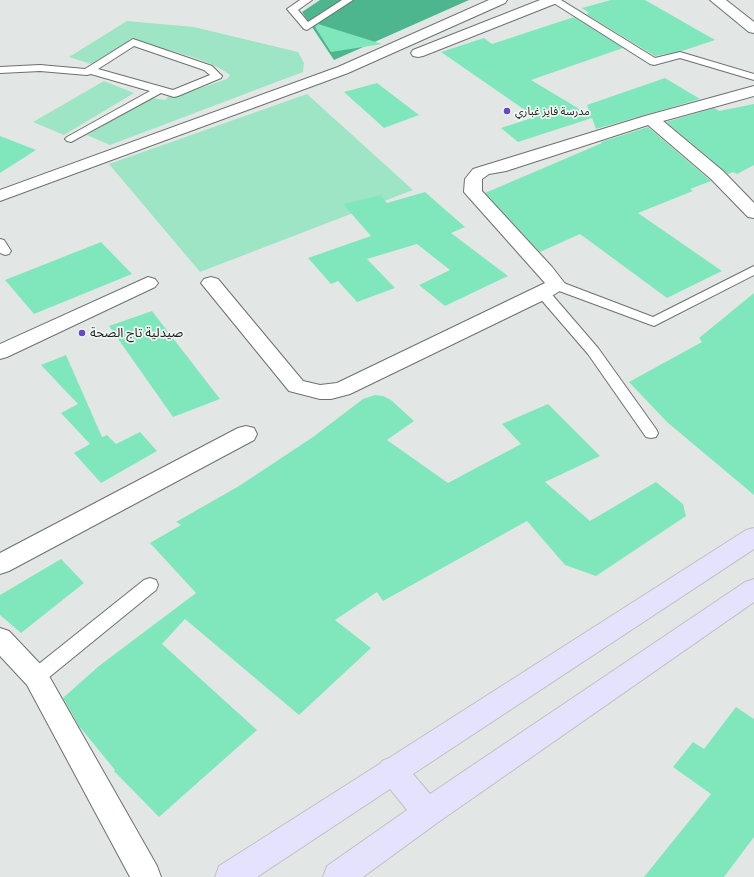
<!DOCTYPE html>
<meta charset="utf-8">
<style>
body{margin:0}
canvas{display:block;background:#e2e7e5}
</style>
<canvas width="754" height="877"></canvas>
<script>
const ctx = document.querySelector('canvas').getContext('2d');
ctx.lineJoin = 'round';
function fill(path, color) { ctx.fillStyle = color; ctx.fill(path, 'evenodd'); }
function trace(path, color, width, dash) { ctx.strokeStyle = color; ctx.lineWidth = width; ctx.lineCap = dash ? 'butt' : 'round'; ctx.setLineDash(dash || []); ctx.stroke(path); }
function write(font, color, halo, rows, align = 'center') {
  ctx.font = font + ' "Exo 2","Noto Sans Arabic",sans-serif'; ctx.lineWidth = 3.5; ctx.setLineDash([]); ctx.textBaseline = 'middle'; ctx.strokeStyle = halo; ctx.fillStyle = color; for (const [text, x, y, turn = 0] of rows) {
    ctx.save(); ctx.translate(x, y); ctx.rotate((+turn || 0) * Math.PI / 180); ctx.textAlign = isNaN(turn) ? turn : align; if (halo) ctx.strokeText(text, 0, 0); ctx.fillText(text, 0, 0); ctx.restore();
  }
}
fill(new Path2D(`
 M 127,21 L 194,27 L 298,52 L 304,63 L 303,72 L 110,145 L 87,135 L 152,98 L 165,100 L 169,96 L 183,94 L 227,79 L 230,75 C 210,58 157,48 131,40 L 91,64 L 69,57 Z
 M 104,81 L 134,93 L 64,135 L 33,122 Z
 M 307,94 L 413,190 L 200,272 L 109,164 Z`), '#9ee5c6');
fill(new Path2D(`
 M 320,0 L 469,0 L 334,60 L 302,12 Z`), '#4db68f');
fill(new Path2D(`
 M 611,0 L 645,0 L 715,40 L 682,51 L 655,56 L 586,14 L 589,13 L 582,8 Z
 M 574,17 L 623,48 L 531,80 L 591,116 L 587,105 L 665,78 L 700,99 L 596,129 L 592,118 L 518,142 L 501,128 L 535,117 L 441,52 L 484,38 L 492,44 Z
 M 318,24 L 382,44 L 331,52 L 315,27 Z
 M 377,83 L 419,115 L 384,128 L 344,92 Z
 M 754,104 L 754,165 L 737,174 L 733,172 L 728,174 L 666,122 L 714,108 L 719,111 Z
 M 648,127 L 711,181 L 690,189 L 693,191 L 638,213 L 722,271 L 667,298 L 580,234 L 540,252 L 485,193 L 602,143 L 601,142 Z
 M 0,136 L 36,150 L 0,173 Z
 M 425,192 L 465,227 L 451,233 L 508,276 L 445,306 L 419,285 L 450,270 L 417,244 L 367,259 L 395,288 L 357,302 L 338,281 L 331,284 L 308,258 L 371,236 L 343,204 L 381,195 L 387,203 Z
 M 101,242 L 132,274 L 34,314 L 5,280 Z
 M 754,293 L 754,495 L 667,422 L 629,382 L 702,342 L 699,338 Z
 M 152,311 L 220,399 L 173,417 L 109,326 Z
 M 66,355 L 102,437 L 107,435 L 116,444 L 140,432 L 157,451 L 101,483 L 74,453 L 90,444 L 61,413 L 78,404 L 41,365 Z
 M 375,395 L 383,396 L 391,400 L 414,421 L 387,440 L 448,483 L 521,444 L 502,424 L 548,404 L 600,456 L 545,482 L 590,521 L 656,482 L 683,504 L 686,516 L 596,576 L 565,565 L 527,521 L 383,601 L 377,592 L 335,620 L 371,648 L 299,715 L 185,619 L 162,644 L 257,730 L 159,817 L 114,771 L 115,770 L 79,726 L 63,698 L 99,666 L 196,593 L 150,543 L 181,525 L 176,522 L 239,486 L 313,437 L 363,399 Z
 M 61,559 L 84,583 L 21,633 L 0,615 L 0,595 Z
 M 736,707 L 754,719 L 754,837 L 724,877 L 644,877 L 711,794 L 673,767 L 693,742 L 704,749 Z`), '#80e7bd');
const service = new Path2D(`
 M 300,0 L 312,0 L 298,10 L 308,22 L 342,0 L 353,0 L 307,30 L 304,29 L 287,9 Z
 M 549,0 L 561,0 L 655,58 L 680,52 L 754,74 L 754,80 L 680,58 L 654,65 L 650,64 Z
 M 133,39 L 212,66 L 222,76 L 221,78 L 178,96 L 174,97 L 161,93 L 71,142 L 67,141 L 65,139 L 67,137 L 150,91 L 91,74 L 87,75 L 40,71 L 0,73 L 0,67 L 40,65 L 85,69 ZM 134,46 L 204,70 L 210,75 L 173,90 L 98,69 Z
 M 0,239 L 4,240 L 11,251 L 9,254 L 5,255 L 0,253 Z
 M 754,266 L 754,275 L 654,326 L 551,288 L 549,285 L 551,282 L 561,282 L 653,317 Z
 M 543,289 L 548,290 L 598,348 L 656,429 L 658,433 L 656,437 L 651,438 L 646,437 L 588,354 L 538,296 L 536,293 L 538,290 Z
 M 150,578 L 156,580 L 158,585 L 156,590 L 42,683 L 36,685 L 30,683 L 27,677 L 30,671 L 144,580 Z`);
const minor = new Path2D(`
 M 540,0 L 559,0 L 557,3 L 423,56 L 418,57 L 413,56 L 411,53 L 413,50 Z
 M 710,0 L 726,0 L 754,22 L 754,33 L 749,32 Z
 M 754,86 L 754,96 L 663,121 L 723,171 L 754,203 L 754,218 L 748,217 L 711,179 L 648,125 L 506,171 L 489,174 L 482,179 L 482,191 L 552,267 L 566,285 L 563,289 L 550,297 L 350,394 L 331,399 L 320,399 L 289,391 L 201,283 L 204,279 L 211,277 L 218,279 L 303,381 L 320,385 L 337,383 L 545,283 L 464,192 L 465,179 L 473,169 L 645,116 Z
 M 148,277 L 155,279 L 158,283 L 155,287 L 7,357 L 0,359 L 0,344 Z
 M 246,426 L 254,428 L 257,434 L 254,440 L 9,571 L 0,574 L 0,553 L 238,428 Z
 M 0,628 L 9,631 L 45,669 L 157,866 L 161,877 L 130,877 L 27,685 L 0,656 Z`);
const secondary = new Path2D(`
 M 489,0 L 507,0 L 505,3 L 348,73 L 0,201 L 0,190 L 338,67 Z`);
const primary = new Path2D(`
 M 754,528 L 754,549 L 413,774 L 430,794 L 745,582 L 754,579 L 754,602 L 437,823 L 363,877 L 323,877 L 327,866 L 407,810 L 390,789 L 257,877 L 215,877 L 219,866 L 381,763 L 382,761 L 389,758 L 746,530 Z`);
trace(service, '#6c716f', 2);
trace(minor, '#6c716f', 2);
trace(secondary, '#6c716f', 2);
trace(primary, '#c0c0c0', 2);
fill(service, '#fff');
fill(minor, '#fff');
fill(secondary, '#fff');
fill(primary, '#e5e2fd');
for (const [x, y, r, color] of [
 [507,111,4,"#6648c0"],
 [82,333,4,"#6648c0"]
]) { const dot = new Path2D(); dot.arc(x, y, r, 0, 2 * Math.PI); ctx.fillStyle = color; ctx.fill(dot); trace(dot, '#eff5f2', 1.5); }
write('11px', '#1d1f1e', '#eff5f2', [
 ["مدرسة فايز غباري",515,111]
], 'left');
write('13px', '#1d1f1e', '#eff5f2', [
 ["صيدلية تاج الصحة",90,333]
], 'left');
</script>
